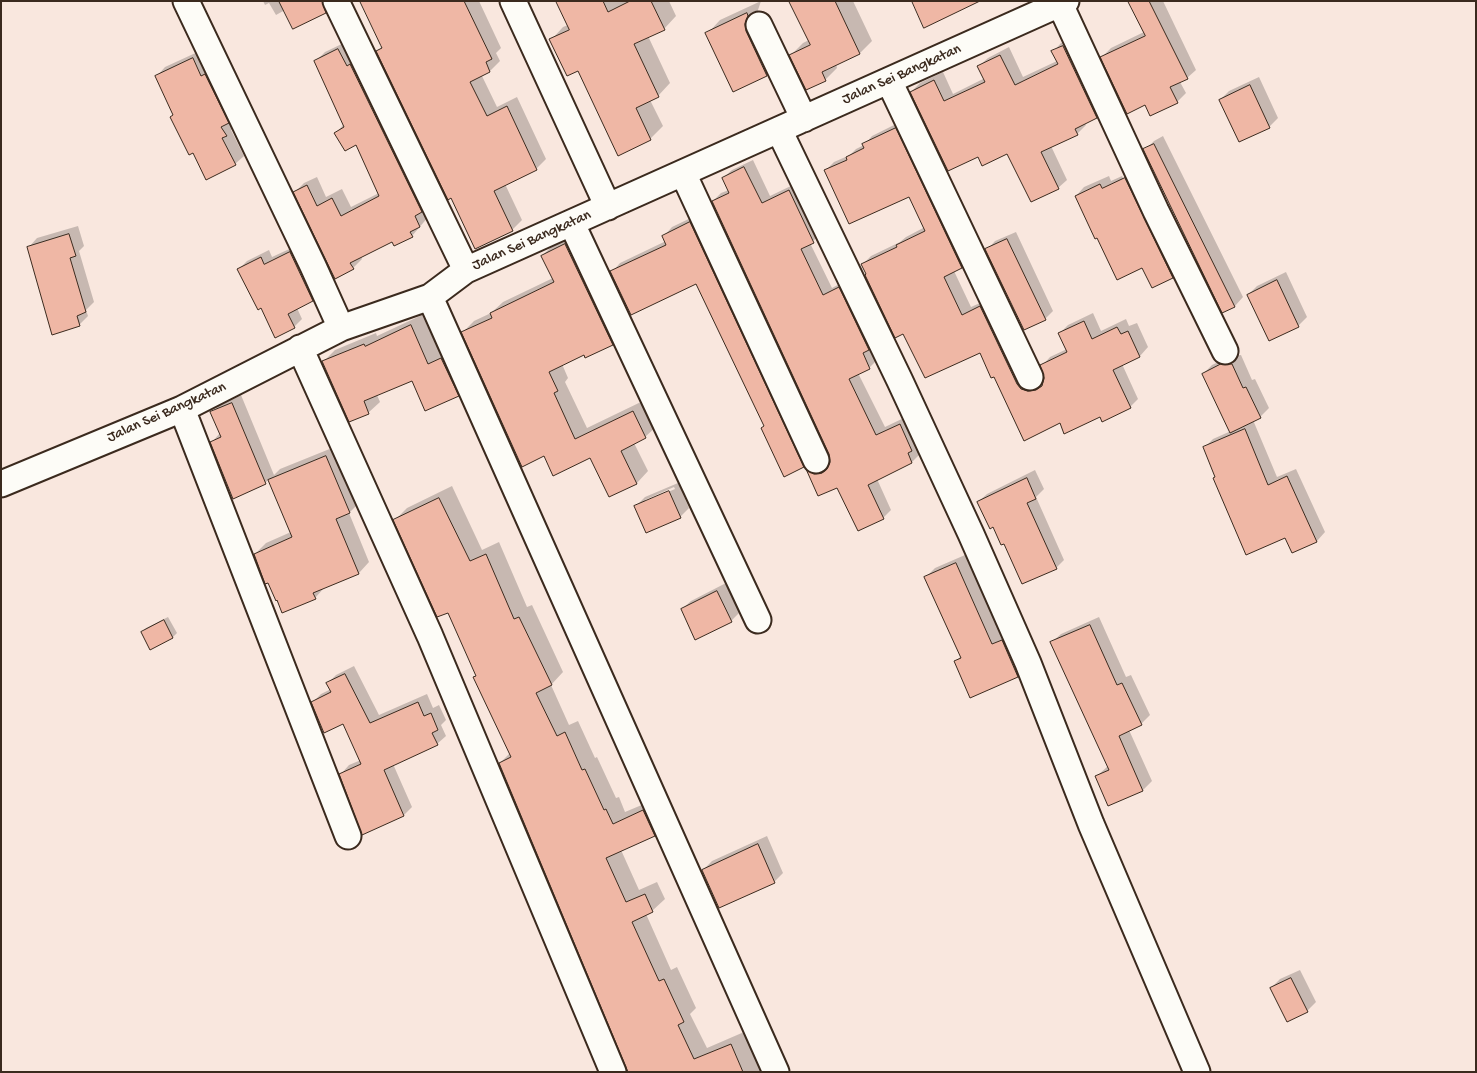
<!DOCTYPE html>
<style>
body{margin:0}
#map{position:relative;width:1477px;height:1073px;overflow:hidden;background:#f9e7de;font-family:"Gochi Hand",sans-serif}
canvas{display:block}
.frame{position:absolute;inset:0;border:2px solid #3b2a1e;pointer-events:none}
</style>
<div id="map">
<canvas width="1477" height="1073"></canvas>
<div class="frame"></div>
</div>
<script>
const ctx = document.querySelector('canvas').getContext('2d');
ctx.lineJoin = 'round';
function fill(path, color) { ctx.fillStyle = color; ctx.fill(path, 'evenodd'); }
function trace(path, color, width, dash) { ctx.strokeStyle = color; ctx.lineWidth = width; ctx.lineCap = dash ? 'butt' : 'round'; ctx.setLineDash(dash || []); ctx.stroke(path); }
function write(font, color, halo, rows, align = 'center') {
  ctx.font = font + ' "Gochi Hand",sans-serif'; ctx.lineWidth = 4; ctx.setLineDash([]); ctx.textBaseline = 'middle'; ctx.strokeStyle = halo; ctx.fillStyle = color; for (const [text, x, y, turn = 0] of rows) {
    ctx.save(); ctx.translate(x, y); ctx.rotate((+turn || 0) * Math.PI / 180); ctx.textAlign = isNaN(turn) ? turn : align; if (halo) ctx.strokeText(text, 0, 0); ctx.fillText(text, 0, 0); ctx.restore();
  }
}
fill(new Path2D(`
 M 263,1 L 334,1 L 334,3 L 325,12 L 285,10 L 276,15 L 269,3 L 265,5 Z
 M 362,1 L 479,1 L 501,48 L 496,53 L 500,61 L 490,71 L 482,76 L 497,107 L 517,97 L 546,159 L 536,169 L 505,184 L 522,220 L 512,230 L 378,51 L 382,46 Z
 M 557,1 L 669,1 L 676,16 L 664,29 L 648,36 L 670,83 L 658,96 L 650,100 L 663,126 L 650,139 L 618,154 L 578,69 L 551,40 L 563,27 L 568,25 Z
 M 761,1 L 758,10 L 759,17 L 780,61 L 767,75 L 734,90 L 707,34 L 720,20 Z
 M 795,1 L 853,1 L 872,41 L 860,53 L 836,64 L 837,68 L 825,80 L 791,55 L 803,43 L 809,40 Z
 M 1130,1 L 1163,1 L 1196,70 L 1187,78 L 1180,82 L 1186,93 L 1177,102 L 1146,104 L 1102,57 L 1111,48 L 1144,32 Z
 M 1072,38 L 1105,109 L 1096,117 L 1085,123 L 1086,125 L 1077,134 L 1051,146 L 1067,180 L 1058,188 L 1008,152 L 978,155 L 911,92 L 920,83 L 943,72 L 953,94 L 985,78 L 979,66 L 988,58 L 1009,47 L 1023,77 L 1057,61 L 1053,52 L 1061,43 Z
 M 348,41 L 429,216 L 412,236 L 393,241 L 361,256 L 362,259 L 353,268 L 295,192 L 304,183 L 317,177 L 326,197 L 342,189 L 351,207 L 379,193 L 356,144 L 336,133 L 344,124 L 315,62 L 325,52 Z
 M 202,50 L 235,127 L 231,130 L 244,156 L 235,164 L 174,114 L 157,76 L 165,67 Z
 M 1259,77 L 1278,118 L 1269,127 L 1239,141 L 1220,100 L 1229,91 Z
 M 904,120 L 970,259 L 962,267 L 954,271 L 971,307 L 989,299 L 1038,383 L 1044,382 L 1046,378 L 1042,366 L 1050,357 L 1067,349 L 1060,333 L 1068,325 L 1093,313 L 1101,331 L 1126,319 L 1129,326 L 1137,323 L 1148,347 L 1140,356 L 1122,364 L 1138,399 L 1130,407 L 1100,416 L 1060,422 L 995,375 L 980,352 L 904,332 L 863,264 L 871,256 L 900,242 L 906,237 L 925,227 L 910,195 L 825,171 L 834,162 L 850,155 L 856,149 L 864,145 L 872,136 Z
 M 1163,136 L 1243,297 L 1235,306 L 1223,311 L 1145,150 L 1154,141 Z
 M 753,160 L 770,196 L 797,183 L 822,234 L 810,243 L 832,288 L 847,280 L 877,360 L 869,368 L 858,373 L 885,427 L 908,416 L 920,442 L 916,446 L 920,454 L 912,462 L 877,479 L 891,510 L 883,518 L 838,486 L 819,495 L 807,470 L 815,462 L 823,467 L 830,465 L 830,454 L 713,201 L 721,193 L 729,190 L 723,178 L 732,170 Z
 M 1133,171 L 1181,269 L 1172,277 L 1143,267 L 1076,196 L 1084,187 L 1109,176 L 1111,181 L 1122,176 L 1170,276 L 1173,276 L 1125,175 Z
 M 699,214 L 812,457 L 803,466 L 765,425 L 697,282 L 612,272 L 620,263 L 666,241 L 664,236 L 672,227 Z
 M 78,226 L 84,246 L 79,251 L 94,302 L 86,310 L 88,316 L 79,325 L 29,247 L 37,238 Z
 M 1016,232 L 1053,311 L 1045,319 L 987,250 L 995,241 Z
 M 577,233 L 624,332 L 612,344 L 584,354 L 562,364 L 568,378 L 565,382 L 587,428 L 645,400 L 657,426 L 645,437 L 634,443 L 648,471 L 637,483 L 610,496 L 591,457 L 544,455 L 463,332 L 474,321 L 491,313 L 503,302 L 553,278 L 542,256 L 554,244 Z
 M 298,245 L 320,292 L 313,300 L 297,308 L 302,319 L 294,327 L 261,307 L 239,269 L 247,261 L 269,250 L 272,257 Z
 M 1286,272 L 1307,317 L 1298,326 L 1248,295 L 1257,286 Z
 M 422,315 L 440,353 L 453,347 L 469,384 L 458,395 L 412,380 L 377,395 L 380,402 L 368,413 L 323,362 L 335,350 L 376,333 L 377,336 Z
 M 1241,355 L 1252,380 L 1255,379 L 1269,408 L 1260,417 L 1253,420 L 1277,477 L 1296,469 L 1325,532 L 1317,541 L 1293,552 L 1286,536 L 1216,476 L 1204,448 L 1213,439 L 1231,431 L 1203,374 L 1212,365 L 1231,356 Z
 M 241,395 L 274,475 L 280,469 L 337,446 L 360,502 L 349,513 L 369,562 L 359,573 L 325,587 L 315,598 L 255,554 L 266,543 L 291,532 L 269,479 L 265,483 L 212,442 L 220,433 L 212,412 L 221,404 Z
 M 1035,470 L 1044,489 L 1036,497 L 1064,560 L 1056,568 L 1005,542 L 978,502 L 987,494 Z
 M 678,483 L 689,508 L 680,517 L 636,506 L 645,497 ZM 674,487 L 675,489 L 645,502 L 645,500 Z
 M 452,486 L 482,550 L 499,542 L 527,607 L 532,605 L 563,672 L 551,685 L 569,725 L 578,721 L 595,758 L 597,757 L 616,798 L 619,797 L 625,812 L 656,799 L 667,823 L 654,835 L 621,850 L 639,890 L 657,882 L 665,899 L 652,911 L 646,914 L 671,970 L 677,967 L 696,1008 L 690,1014 L 707,1048 L 744,1032 L 761,1072 L 630,1072 L 500,763 L 510,753 L 475,677 L 477,675 L 448,611 L 395,520 L 407,508 Z
 M 965,555 L 1001,636 L 1011,632 L 1026,667 L 1017,676 L 955,662 L 961,656 L 926,577 L 935,568 Z
 M 726,583 L 740,612 L 731,621 L 682,609 L 691,601 Z
 M 168,617 L 177,633 L 173,637 L 142,633 L 146,628 Z
 M 1099,617 L 1126,677 L 1131,675 L 1150,715 L 1141,724 L 1129,730 L 1152,781 L 1143,790 L 1109,804 L 1097,776 L 1108,766 L 1052,642 L 1061,634 Z
 M 354,666 L 379,715 L 427,694 L 433,708 L 439,705 L 446,720 L 441,725 L 446,736 L 437,744 L 393,764 L 412,807 L 404,815 L 341,774 L 349,765 L 361,760 L 344,722 L 313,702 L 321,694 L 331,689 L 328,683 L 336,675 Z
 M 767,836 L 783,873 L 774,882 L 703,870 L 712,861 Z
 M 1300,970 L 1316,1002 L 1307,1011 L 1271,988 L 1280,979 Z`), '#0003');
const building = new Path2D(`
 M 279,1 L 322,1 L 326,13 L 293,29 Z
 M 360,1 L 464,1 L 492,59 L 486,62 L 490,72 L 470,82 L 487,116 L 507,106 L 537,170 L 494,191 L 513,231 L 475,249 L 451,198 L 448,200 L 376,51 L 382,48 L 381,46 Z
 M 556,1 L 603,1 L 608,12 L 630,1 L 651,1 L 665,30 L 634,44 L 659,97 L 636,108 L 651,140 L 618,156 L 578,71 L 567,76 L 549,39 L 569,30 Z
 M 789,1 L 835,1 L 860,54 L 822,72 L 826,81 L 806,90 L 789,55 L 810,45 Z
 M 912,1 L 980,1 L 924,28 Z
 M 1128,1 L 1149,1 L 1188,79 L 1170,87 L 1178,103 L 1150,116 L 1145,105 L 1127,114 L 1100,57 L 1145,36 Z
 M 747,13 L 748,16 L 745,24 L 746,31 L 767,76 L 733,92 L 705,33 Z
 M 1063,46 L 1097,118 L 1075,129 L 1078,135 L 1041,152 L 1059,189 L 1031,202 L 1007,154 L 982,166 L 978,157 L 948,171 L 910,92 L 934,80 L 944,101 L 985,82 L 977,66 L 1000,55 L 1015,85 L 1058,64 L 1051,51 Z
 M 338,49 L 347,66 L 350,64 L 422,212 L 415,216 L 420,227 L 410,232 L 413,237 L 394,246 L 392,242 L 350,263 L 354,269 L 335,279 L 293,192 L 307,185 L 317,206 L 332,198 L 341,216 L 379,196 L 356,145 L 345,151 L 334,133 L 344,127 L 314,61 Z
 M 193,58 L 201,76 L 205,74 L 229,123 L 221,127 L 227,136 L 222,138 L 236,165 L 206,180 L 193,153 L 189,155 L 170,117 L 173,115 L 155,76 Z
 M 1250,85 L 1270,128 L 1239,142 L 1219,100 Z
 M 896,128 L 962,268 L 944,277 L 962,315 L 980,306 L 1017,384 L 1021,389 L 1028,391 L 1036,390 L 1042,386 L 1044,378 L 1040,365 L 1067,352 L 1058,333 L 1084,321 L 1092,339 L 1117,327 L 1121,334 L 1128,331 L 1140,357 L 1113,370 L 1131,408 L 1102,422 L 1100,417 L 1064,434 L 1060,423 L 1024,441 L 994,377 L 991,378 L 980,353 L 925,378 L 903,334 L 895,338 L 865,275 L 866,274 L 861,264 L 897,247 L 896,245 L 925,231 L 909,197 L 849,224 L 824,170 L 847,160 L 846,157 L 864,148 L 862,144 Z
 M 1154,144 L 1235,307 L 1222,313 L 1143,149 Z
 M 744,167 L 762,203 L 789,190 L 814,243 L 801,249 L 823,295 L 839,287 L 869,350 L 863,353 L 870,369 L 849,379 L 876,435 L 900,424 L 912,451 L 908,453 L 912,463 L 868,485 L 884,519 L 858,531 L 837,488 L 818,496 L 806,469 L 814,474 L 822,473 L 827,469 L 830,462 L 829,454 L 712,201 L 729,193 L 722,178 Z
 M 1125,178 L 1173,278 L 1152,288 L 1142,268 L 1117,280 L 1097,238 L 1095,239 L 1075,196 L 1100,184 L 1102,188 Z
 M 690,222 L 804,467 L 784,477 L 761,428 L 764,426 L 696,284 L 631,315 L 610,271 L 666,245 L 662,236 Z
 M 69,234 L 76,256 L 70,258 L 86,312 L 77,316 L 80,326 L 52,335 L 27,247 Z
 M 1007,239 L 1046,320 L 1024,330 L 985,249 Z
 M 565,244 L 613,345 L 585,358 L 584,355 L 549,372 L 558,391 L 554,393 L 575,439 L 633,411 L 646,438 L 621,451 L 637,484 L 609,497 L 590,458 L 553,476 L 544,456 L 522,467 L 461,332 L 492,318 L 490,313 L 554,282 L 541,256 Z
 M 290,252 L 313,301 L 288,314 L 295,328 L 275,338 L 261,308 L 258,310 L 237,269 L 261,257 L 264,264 Z
 M 1277,280 L 1299,327 L 1269,341 L 1247,295 Z
 M 411,325 L 428,364 L 441,358 L 459,396 L 425,411 L 412,381 L 364,401 L 369,414 L 349,422 L 322,361 L 364,344 L 365,346 Z
 M 1221,364 L 1232,364 L 1243,388 L 1246,387 L 1261,418 L 1230,433 L 1202,374 Z
 M 232,403 L 266,484 L 233,499 L 210,442 L 221,437 L 210,412 Z
 M 1245,429 L 1268,485 L 1287,476 L 1317,542 L 1292,553 L 1285,538 L 1246,555 L 1213,478 L 1215,477 L 1203,447 Z
 M 326,456 L 350,513 L 336,519 L 359,574 L 313,593 L 316,599 L 282,613 L 277,600 L 276,601 L 268,583 L 265,584 L 254,554 L 292,537 L 268,480 Z
 M 1027,478 L 1036,499 L 1027,503 L 1057,569 L 1022,584 L 1004,544 L 1001,545 L 993,527 L 990,529 L 977,502 Z
 M 669,491 L 681,518 L 646,533 L 634,506 Z
 M 439,498 L 470,561 L 486,554 L 514,619 L 519,617 L 552,685 L 536,693 L 557,736 L 565,732 L 582,770 L 585,769 L 604,810 L 606,809 L 613,824 L 643,810 L 655,836 L 606,858 L 626,902 L 645,894 L 653,912 L 632,922 L 659,981 L 664,979 L 684,1022 L 678,1025 L 694,1059 L 731,1044 L 743,1072 L 628,1072 L 499,763 L 511,757 L 473,677 L 476,676 L 448,613 L 437,617 L 393,520 Z
 M 956,563 L 992,644 L 1002,640 L 1018,677 L 970,698 L 954,661 L 961,658 L 924,577 Z
 M 717,591 L 732,622 L 695,640 L 681,609 Z
 M 164,620 L 173,638 L 150,650 L 141,632 Z
 M 1090,625 L 1117,685 L 1122,683 L 1142,725 L 1119,736 L 1143,791 L 1108,806 L 1095,776 L 1109,770 L 1050,642 Z
 M 345,674 L 370,723 L 418,702 L 424,716 L 431,713 L 438,730 L 432,733 L 438,745 L 384,770 L 404,816 L 362,835 L 339,774 L 361,764 L 343,724 L 324,733 L 311,702 L 331,692 L 326,683 Z
 M 758,844 L 775,883 L 719,908 L 702,870 Z
 M 1291,978 L 1308,1012 L 1287,1022 L 1270,988 Z`);
fill(building, '#efb7a5');
trace(building, '#3b2a1e', 1);
const street = new Path2D(`
 M 186,1 L 313,266 L 341,328
 M 336,1 L 466,270
 M 513,1 L 608,207
 M 1060,4 L 1156,211 L 1225,351
 M 759,25 L 804,119
 M 889,81 L 1030,377
 M 779,130 L 900,381 L 971,534 L 1028,663 L 1091,824 L 1197,1072
 M 683,173 L 816,460
 M 572,224 L 758,620
 M 430,297 L 776,1072
 M 300,348 L 430,636 L 613,1072
 M 182,409 L 348,836
 M 1,484 L 182,409 L 341,328 L 430,297 L 466,270 L 1066,1`);
trace(street, '#3b2a1e', 29);
trace(street, '#fdfcf7', 25);
write('15px', '#3b2a1e', '#fdfcf7', [
 ["Jalan Sei Bangkatan",902,75,-24],
 ["Jalan Sei Bangkatan",532,241,-24],
 ["Jalan Sei Bangkatan",167,413,-24]
]);
</script>
